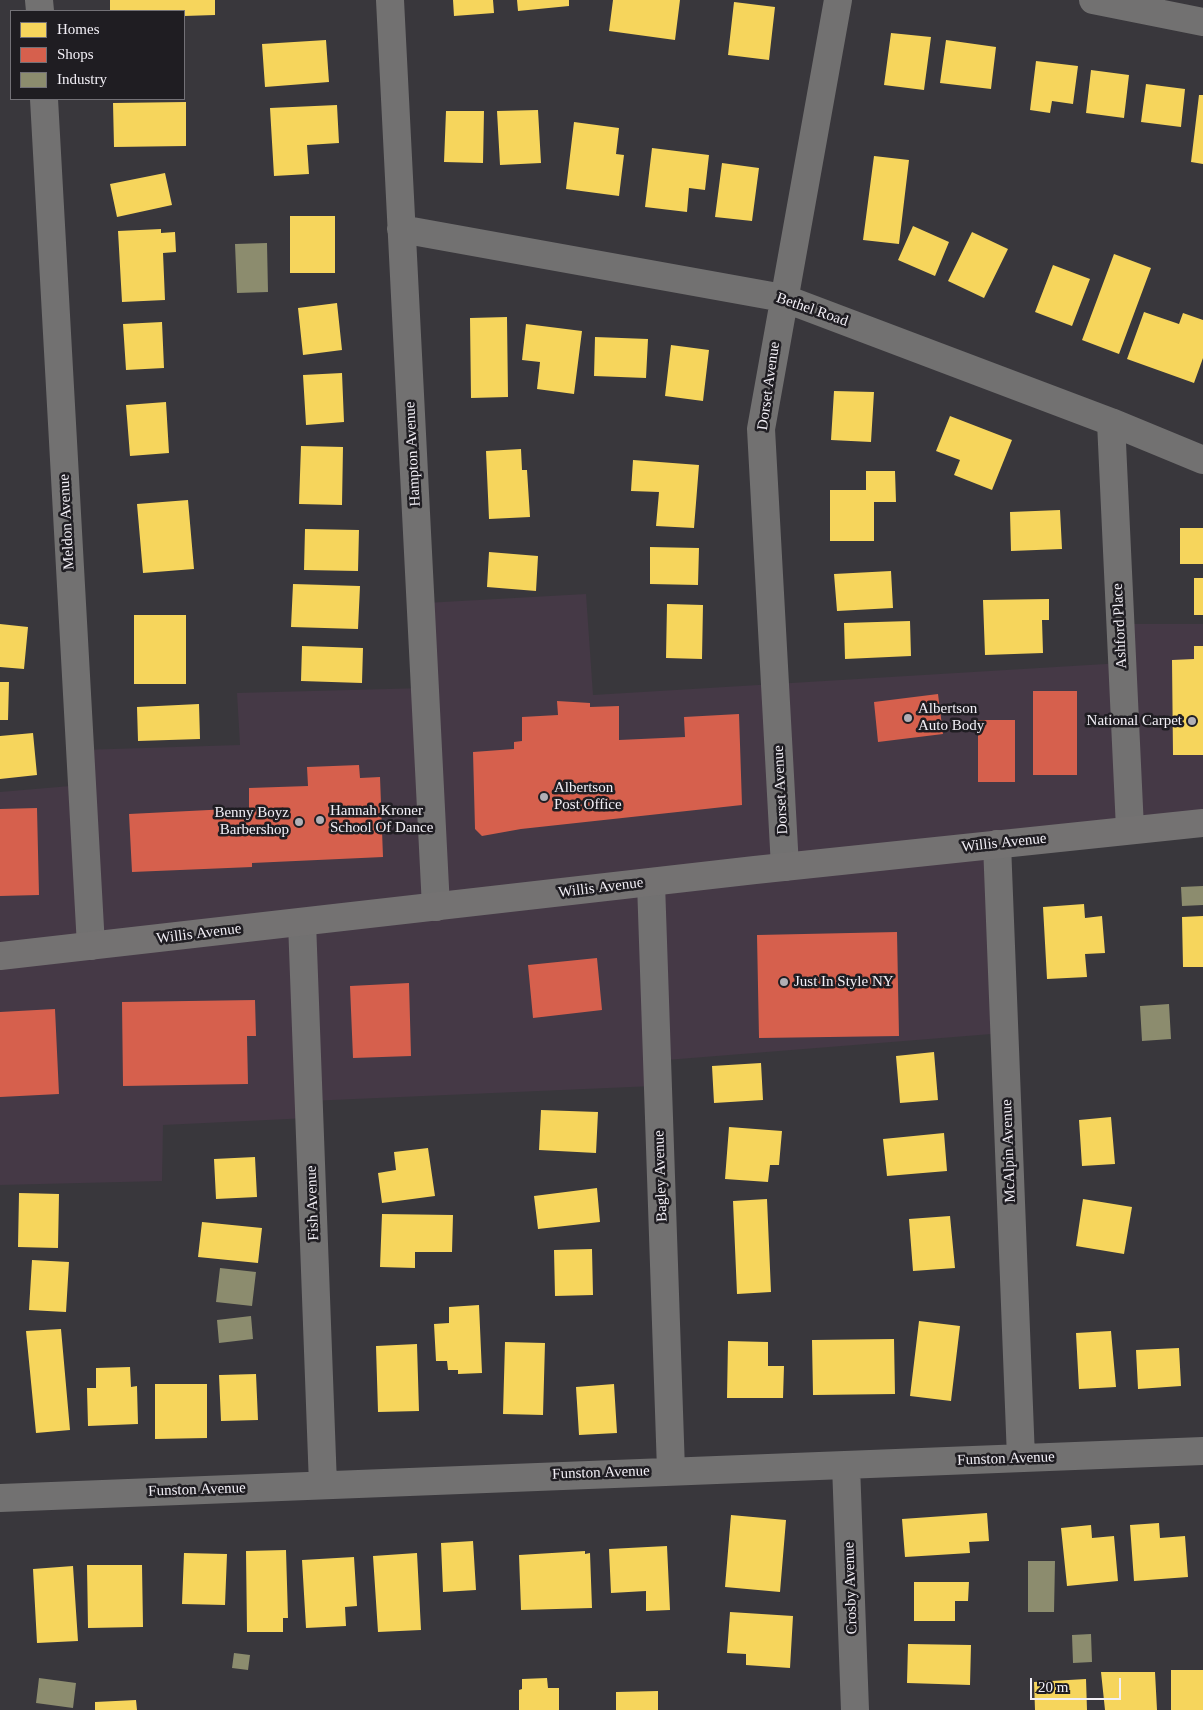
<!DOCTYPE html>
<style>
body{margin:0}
#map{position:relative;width:1203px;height:1710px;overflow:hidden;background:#39373c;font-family:Georgia,serif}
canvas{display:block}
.legend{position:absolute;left:10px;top:10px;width:175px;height:90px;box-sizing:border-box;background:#1f1d22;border:1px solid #737177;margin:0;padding:6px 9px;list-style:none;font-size:15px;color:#f2eff6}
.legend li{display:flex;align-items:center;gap:10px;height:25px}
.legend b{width:25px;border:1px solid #737177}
.scale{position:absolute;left:1030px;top:1678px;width:91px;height:22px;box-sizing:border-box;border:2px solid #f2eff6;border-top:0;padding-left:6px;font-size:15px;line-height:18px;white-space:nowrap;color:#f2eff6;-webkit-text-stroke:4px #1f1d22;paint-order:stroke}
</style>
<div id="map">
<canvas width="1203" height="1710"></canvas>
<ul class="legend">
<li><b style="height:14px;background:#f6d55c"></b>Homes</li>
<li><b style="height:14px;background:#d6604d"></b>Shops</li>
<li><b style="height:14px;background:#8c8c6e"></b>Industry</li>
</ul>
<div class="scale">20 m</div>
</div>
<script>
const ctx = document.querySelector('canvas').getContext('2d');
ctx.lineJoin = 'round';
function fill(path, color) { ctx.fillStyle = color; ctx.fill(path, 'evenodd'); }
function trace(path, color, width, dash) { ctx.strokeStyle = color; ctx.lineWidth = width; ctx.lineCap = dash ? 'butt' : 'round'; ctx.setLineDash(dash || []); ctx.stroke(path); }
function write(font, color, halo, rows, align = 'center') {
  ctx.font = font + ' Georgia,serif'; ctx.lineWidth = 5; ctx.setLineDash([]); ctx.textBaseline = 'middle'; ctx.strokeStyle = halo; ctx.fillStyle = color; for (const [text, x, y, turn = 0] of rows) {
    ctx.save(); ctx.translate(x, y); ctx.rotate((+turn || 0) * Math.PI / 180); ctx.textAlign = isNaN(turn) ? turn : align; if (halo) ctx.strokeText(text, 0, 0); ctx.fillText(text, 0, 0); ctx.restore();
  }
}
fill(new Path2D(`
 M 586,594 L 593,695 L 1122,663 L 1120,624 L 1203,624 L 1203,823 L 998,844 L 1004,1033 L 654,1061 L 654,1086 L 309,1101 L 309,1118 L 163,1125 L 162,1181 L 0,1185 L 0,792 L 82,785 L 81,750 L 240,745 L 237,693 L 425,688 L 425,603 Z`), '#453946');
fill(new Path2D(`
 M 110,0 L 215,0 L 215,15 L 184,16 L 184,11 L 110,11 Z
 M 453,0 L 493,0 L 494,13 L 454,16 Z
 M 517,0 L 569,0 L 569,6 L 518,11 Z
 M 613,0 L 680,0 L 675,40 L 609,31 Z
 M 734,2 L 775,7 L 769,60 L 728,55 Z
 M 891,33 L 931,37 L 924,90 L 884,85 Z
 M 326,40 L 329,82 L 265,87 L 262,44 Z
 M 946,40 L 996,47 L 991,89 L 940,83 Z
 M 1036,61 L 1078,66 L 1073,104 L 1052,101 L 1050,113 L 1030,110 Z
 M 1091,70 L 1129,75 L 1124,118 L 1086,113 Z
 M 1146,84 L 1185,89 L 1181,127 L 1141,122 Z
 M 1199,95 L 1203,95 L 1203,164 L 1191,162 Z
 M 186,102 L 186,146 L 114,147 L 113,103 Z
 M 337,105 L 339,143 L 307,145 L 309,174 L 274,176 L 270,108 Z
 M 538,110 L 541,163 L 500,165 L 497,111 Z
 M 446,111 L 484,111 L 483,163 L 444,162 Z
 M 574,122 L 619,128 L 616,154 L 624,155 L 619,196 L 566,189 Z
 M 652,148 L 709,155 L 705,190 L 689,188 L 687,212 L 645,207 Z
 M 874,156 L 909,160 L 899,244 L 863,240 Z
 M 722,163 L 759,168 L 752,221 L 715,217 Z
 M 165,173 L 172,205 L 117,217 L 110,184 Z
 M 290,216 L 335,216 L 335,273 L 290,273 Z
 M 913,226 L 949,242 L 935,276 L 898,260 Z
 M 161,229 L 161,233 L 175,232 L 176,252 L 163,253 L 165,300 L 122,302 L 118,231 Z
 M 972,232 L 1008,249 L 984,298 L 948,281 Z
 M 1114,254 L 1151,268 L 1119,354 L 1082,340 Z
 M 1053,265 L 1090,279 L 1072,326 L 1035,312 Z
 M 337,303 L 342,350 L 303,355 L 298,308 Z
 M 1144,312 L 1179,324 L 1183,313 L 1203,320 L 1203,358 L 1194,383 L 1127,359 Z
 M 507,317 L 508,397 L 471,398 L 470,318 Z
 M 162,322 L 164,368 L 126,370 L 123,324 Z
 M 526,324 L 582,331 L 574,394 L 537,389 L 540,362 L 522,360 Z
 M 595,337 L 648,339 L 646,378 L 594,376 Z
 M 671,345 L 709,350 L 703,401 L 665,396 Z
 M 342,373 L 344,422 L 306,425 L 303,375 Z
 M 834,391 L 874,392 L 871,442 L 831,440 Z
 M 166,402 L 169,453 L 130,456 L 126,405 Z
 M 950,416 L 1012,440 L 992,490 L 954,475 L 960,460 L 936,451 Z
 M 301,446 L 343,447 L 342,505 L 299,504 Z
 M 521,449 L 522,470 L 527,470 L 530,517 L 489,519 L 486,451 Z
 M 633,460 L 699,465 L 694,528 L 656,526 L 659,492 L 631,491 Z
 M 866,471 L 895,471 L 896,502 L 874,502 L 874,541 L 830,541 L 830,490 L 866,490 Z
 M 188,500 L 194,569 L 143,573 L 137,504 Z
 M 1060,510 L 1062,549 L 1011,551 L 1010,512 Z
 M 1180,528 L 1203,528 L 1203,564 L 1180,564 Z
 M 305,529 L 359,530 L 358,571 L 304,570 Z
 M 650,547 L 699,548 L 698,585 L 650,584 Z
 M 489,552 L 538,556 L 536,591 L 487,587 Z
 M 891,571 L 893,608 L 837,611 L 834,574 Z
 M 1194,578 L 1203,578 L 1203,615 L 1194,615 Z
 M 293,584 L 360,586 L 358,629 L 291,627 Z
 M 1049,599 L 1049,620 L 1042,620 L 1043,653 L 985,655 L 983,600 Z
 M 667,604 L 703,605 L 702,659 L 666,658 Z
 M 134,615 L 186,615 L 186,684 L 134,684 Z
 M 910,621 L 911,656 L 845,659 L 844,623 Z
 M 0,624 L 28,627 L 24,669 L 0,667 Z
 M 302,646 L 363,648 L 362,683 L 301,681 Z
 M 1194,646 L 1203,646 L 1203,755 L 1173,755 L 1172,660 L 1194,659 Z
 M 0,682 L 9,682 L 8,720 L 0,720 Z
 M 199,704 L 200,739 L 138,741 L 137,707 Z
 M 33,733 L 37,775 L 0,779 L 0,736 Z
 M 1084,904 L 1085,918 L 1102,916 L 1105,953 L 1085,954 L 1087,977 L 1047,979 L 1043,907 Z
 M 1203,916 L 1203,967 L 1183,967 L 1182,917 Z
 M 934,1052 L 938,1100 L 900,1103 L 896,1056 Z
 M 761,1063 L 763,1100 L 714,1103 L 712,1066 Z
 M 541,1110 L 598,1112 L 596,1153 L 539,1150 Z
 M 1111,1117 L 1115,1164 L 1082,1166 L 1079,1120 Z
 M 729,1127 L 782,1131 L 779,1165 L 770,1165 L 768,1182 L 725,1179 Z
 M 944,1133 L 947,1171 L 887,1176 L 883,1139 Z
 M 428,1148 L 435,1196 L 382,1203 L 378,1173 L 396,1170 L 394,1152 Z
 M 255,1157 L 257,1197 L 216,1199 L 214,1159 Z
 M 597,1188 L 600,1222 L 538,1229 L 534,1196 Z
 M 19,1193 L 59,1194 L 58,1248 L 18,1247 Z
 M 767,1199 L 771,1292 L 737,1294 L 733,1201 Z
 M 1083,1199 L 1132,1207 L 1124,1254 L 1076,1246 Z
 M 382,1214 L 453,1215 L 452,1252 L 415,1252 L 415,1268 L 380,1267 Z
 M 950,1216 L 955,1268 L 913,1271 L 909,1219 Z
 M 202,1222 L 262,1228 L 258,1263 L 198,1257 Z
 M 592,1249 L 593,1295 L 555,1296 L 554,1250 Z
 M 32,1260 L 69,1262 L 66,1312 L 29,1310 Z
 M 479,1305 L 482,1373 L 458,1374 L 458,1370 L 448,1370 L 447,1361 L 436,1361 L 434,1324 L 449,1323 L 449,1307 Z
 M 919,1321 L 960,1326 L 951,1401 L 910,1396 Z
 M 61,1329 L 70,1430 L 36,1433 L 26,1331 Z
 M 1111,1331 L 1116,1387 L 1079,1389 L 1076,1333 Z
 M 894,1339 L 895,1394 L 813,1395 L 812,1340 Z
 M 728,1341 L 768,1342 L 768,1366 L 784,1366 L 783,1398 L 727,1398 Z
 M 505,1342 L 545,1343 L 543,1415 L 503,1414 Z
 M 417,1344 L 419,1411 L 378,1412 L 376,1346 Z
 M 1179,1348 L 1181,1386 L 1138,1389 L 1136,1350 Z
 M 130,1367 L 131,1387 L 137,1386 L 138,1424 L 88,1426 L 87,1388 L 96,1388 L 96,1368 Z
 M 256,1374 L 258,1420 L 221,1421 L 219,1375 Z
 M 155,1384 L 207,1384 L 207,1438 L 155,1439 Z
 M 614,1384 L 617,1433 L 579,1435 L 576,1387 Z
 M 987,1513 L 989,1541 L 969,1542 L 970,1553 L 905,1557 L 902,1519 Z
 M 731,1515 L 786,1520 L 780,1592 L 725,1587 Z
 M 1159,1523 L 1160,1538 L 1185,1536 L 1188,1577 L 1134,1581 L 1130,1525 Z
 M 1091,1525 L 1092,1538 L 1114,1536 L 1118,1581 L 1067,1586 L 1061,1528 Z
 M 473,1541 L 476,1590 L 443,1592 L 441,1543 Z
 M 667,1546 L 670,1610 L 646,1611 L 646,1591 L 611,1593 L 609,1549 Z
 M 286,1550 L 288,1618 L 283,1618 L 283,1632 L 247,1632 L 246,1551 Z
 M 585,1551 L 585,1554 L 590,1553 L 592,1608 L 521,1610 L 519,1555 Z
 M 184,1553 L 227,1554 L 225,1605 L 182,1604 Z
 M 417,1553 L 421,1630 L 378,1632 L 373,1556 Z
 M 354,1557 L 357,1606 L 345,1607 L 346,1626 L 306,1628 L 302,1560 Z
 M 87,1565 L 142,1565 L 143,1627 L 88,1628 Z
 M 73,1566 L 78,1641 L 37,1643 L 33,1569 Z
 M 914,1582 L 969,1582 L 968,1601 L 955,1601 L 955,1621 L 914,1621 Z
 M 730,1612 L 793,1616 L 790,1668 L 746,1665 L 746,1654 L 727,1653 Z
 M 908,1644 L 971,1645 L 970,1685 L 907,1683 Z
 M 1171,1670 L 1203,1670 L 1203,1710 L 1171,1710 Z
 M 1101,1672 L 1155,1672 L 1157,1710 L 1105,1710 Z
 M 547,1678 L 548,1688 L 559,1688 L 559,1710 L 519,1710 L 519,1690 L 522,1689 L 522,1679 Z
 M 1086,1679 L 1087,1710 L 1035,1710 L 1034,1682 Z
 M 658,1691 L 658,1710 L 616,1710 L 616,1692 Z
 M 136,1700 L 137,1710 L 95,1710 L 95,1702 Z`), '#f6d55c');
fill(new Path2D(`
 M 1033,691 L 1077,691 L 1077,775 L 1033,775 Z
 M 938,694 L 943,734 L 878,742 L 874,702 Z
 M 557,701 L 590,703 L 590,707 L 619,706 L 619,740 L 685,737 L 684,717 L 739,714 L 742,805 L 521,829 L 482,836 L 475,829 L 473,752 L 514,749 L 514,742 L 522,741 L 522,717 L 558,715 Z
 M 978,720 L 1015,720 L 1015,782 L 978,782 Z
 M 359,765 L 360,778 L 380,777 L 383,857 L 252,863 L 252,867 L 132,872 L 129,814 L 249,808 L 249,788 L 308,786 L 307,767 Z
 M 37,808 L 39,895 L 0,896 L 0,809 Z
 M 897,932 L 899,1036 L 759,1038 L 757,935 Z
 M 597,958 L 602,1010 L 533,1018 L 528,965 Z
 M 409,983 L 411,1056 L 353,1058 L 350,986 Z
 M 255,1000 L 256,1036 L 247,1036 L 248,1084 L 123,1086 L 122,1002 Z
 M 55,1009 L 59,1094 L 0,1097 L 0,1012 Z`), '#d6604d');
fill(new Path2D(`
 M 267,243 L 268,292 L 237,293 L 235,244 Z
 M 1203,886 L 1203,905 L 1182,906 L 1181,887 Z
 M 1169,1004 L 1171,1039 L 1142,1041 L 1140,1006 Z
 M 220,1268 L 256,1272 L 252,1306 L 216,1302 Z
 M 251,1316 L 253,1339 L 219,1343 L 217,1320 Z
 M 1028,1561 L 1055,1561 L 1054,1612 L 1028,1612 Z
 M 1091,1634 L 1092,1662 L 1073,1663 L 1072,1635 Z
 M 234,1653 L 250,1655 L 248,1670 L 232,1668 Z
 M 39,1678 L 76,1683 L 73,1708 L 36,1703 Z`), '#8c8c6e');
trace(new Path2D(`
 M 39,0 L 40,11
 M 390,0 L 436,907
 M 1093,0 L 1203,22
 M 44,99 L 91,946
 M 401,229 L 783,298 L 1111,422 L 1203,460
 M 1111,422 L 1130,829
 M 997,844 L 1021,1458
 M 785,867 L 761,429 L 838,0
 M 651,883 L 671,1470
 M 302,922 L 323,1485
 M 846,1465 L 855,1710
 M 0,1498 L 1203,1451`), '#727171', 28);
trace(new Path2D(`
 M 0,956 L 755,870 L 1203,823`), '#747272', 28);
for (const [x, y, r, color] of [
 [908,718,5,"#b1afb5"],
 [1192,721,5,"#b1afb5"],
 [544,797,5,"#b1afb5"],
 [320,820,5,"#b1afb5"],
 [299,822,5,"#b1afb5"],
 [784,982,5,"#b1afb5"]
]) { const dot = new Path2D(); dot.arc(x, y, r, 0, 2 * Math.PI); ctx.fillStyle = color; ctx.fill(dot); trace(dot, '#1f1d22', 2); }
write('15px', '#f2eff6', '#1f1d22', [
 ["Bethel Road",812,310,19],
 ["Dorset Avenue",769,386,-82],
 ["Hampton Avenue",413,454,-93],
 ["Meldon Avenue",67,522,-93],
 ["Ashford Place",1120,626,-93],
 ["Dorset Avenue",781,790,-93],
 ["Willis Avenue",1004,843,-6],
 ["Willis Avenue",601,888,-7],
 ["Willis Avenue",199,934,-7],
 ["McAlpin Avenue",1009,1151,-92],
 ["Bagley Avenue",661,1176,-92],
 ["Fish Avenue",313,1203,-92],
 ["Funston Avenue",1006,1459,-2],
 ["Funston Avenue",601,1473,-2],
 ["Funston Avenue",197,1490,-2],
 ["Crosby Avenue",851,1588,-92]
]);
write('15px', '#f2eff6', '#1f1d22', [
 ["Albertson",918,709],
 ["Auto Body",918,726],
 ["National Carpet",1182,721,"right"],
 ["Albertson",554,788],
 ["Post Office",554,805],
 ["Hannah Kroner",330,811],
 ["School Of Dance",330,828],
 ["Benny Boyz",289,813,"right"],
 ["Barbershop",289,830,"right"],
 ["Just In Style NY",794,982]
], 'left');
</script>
